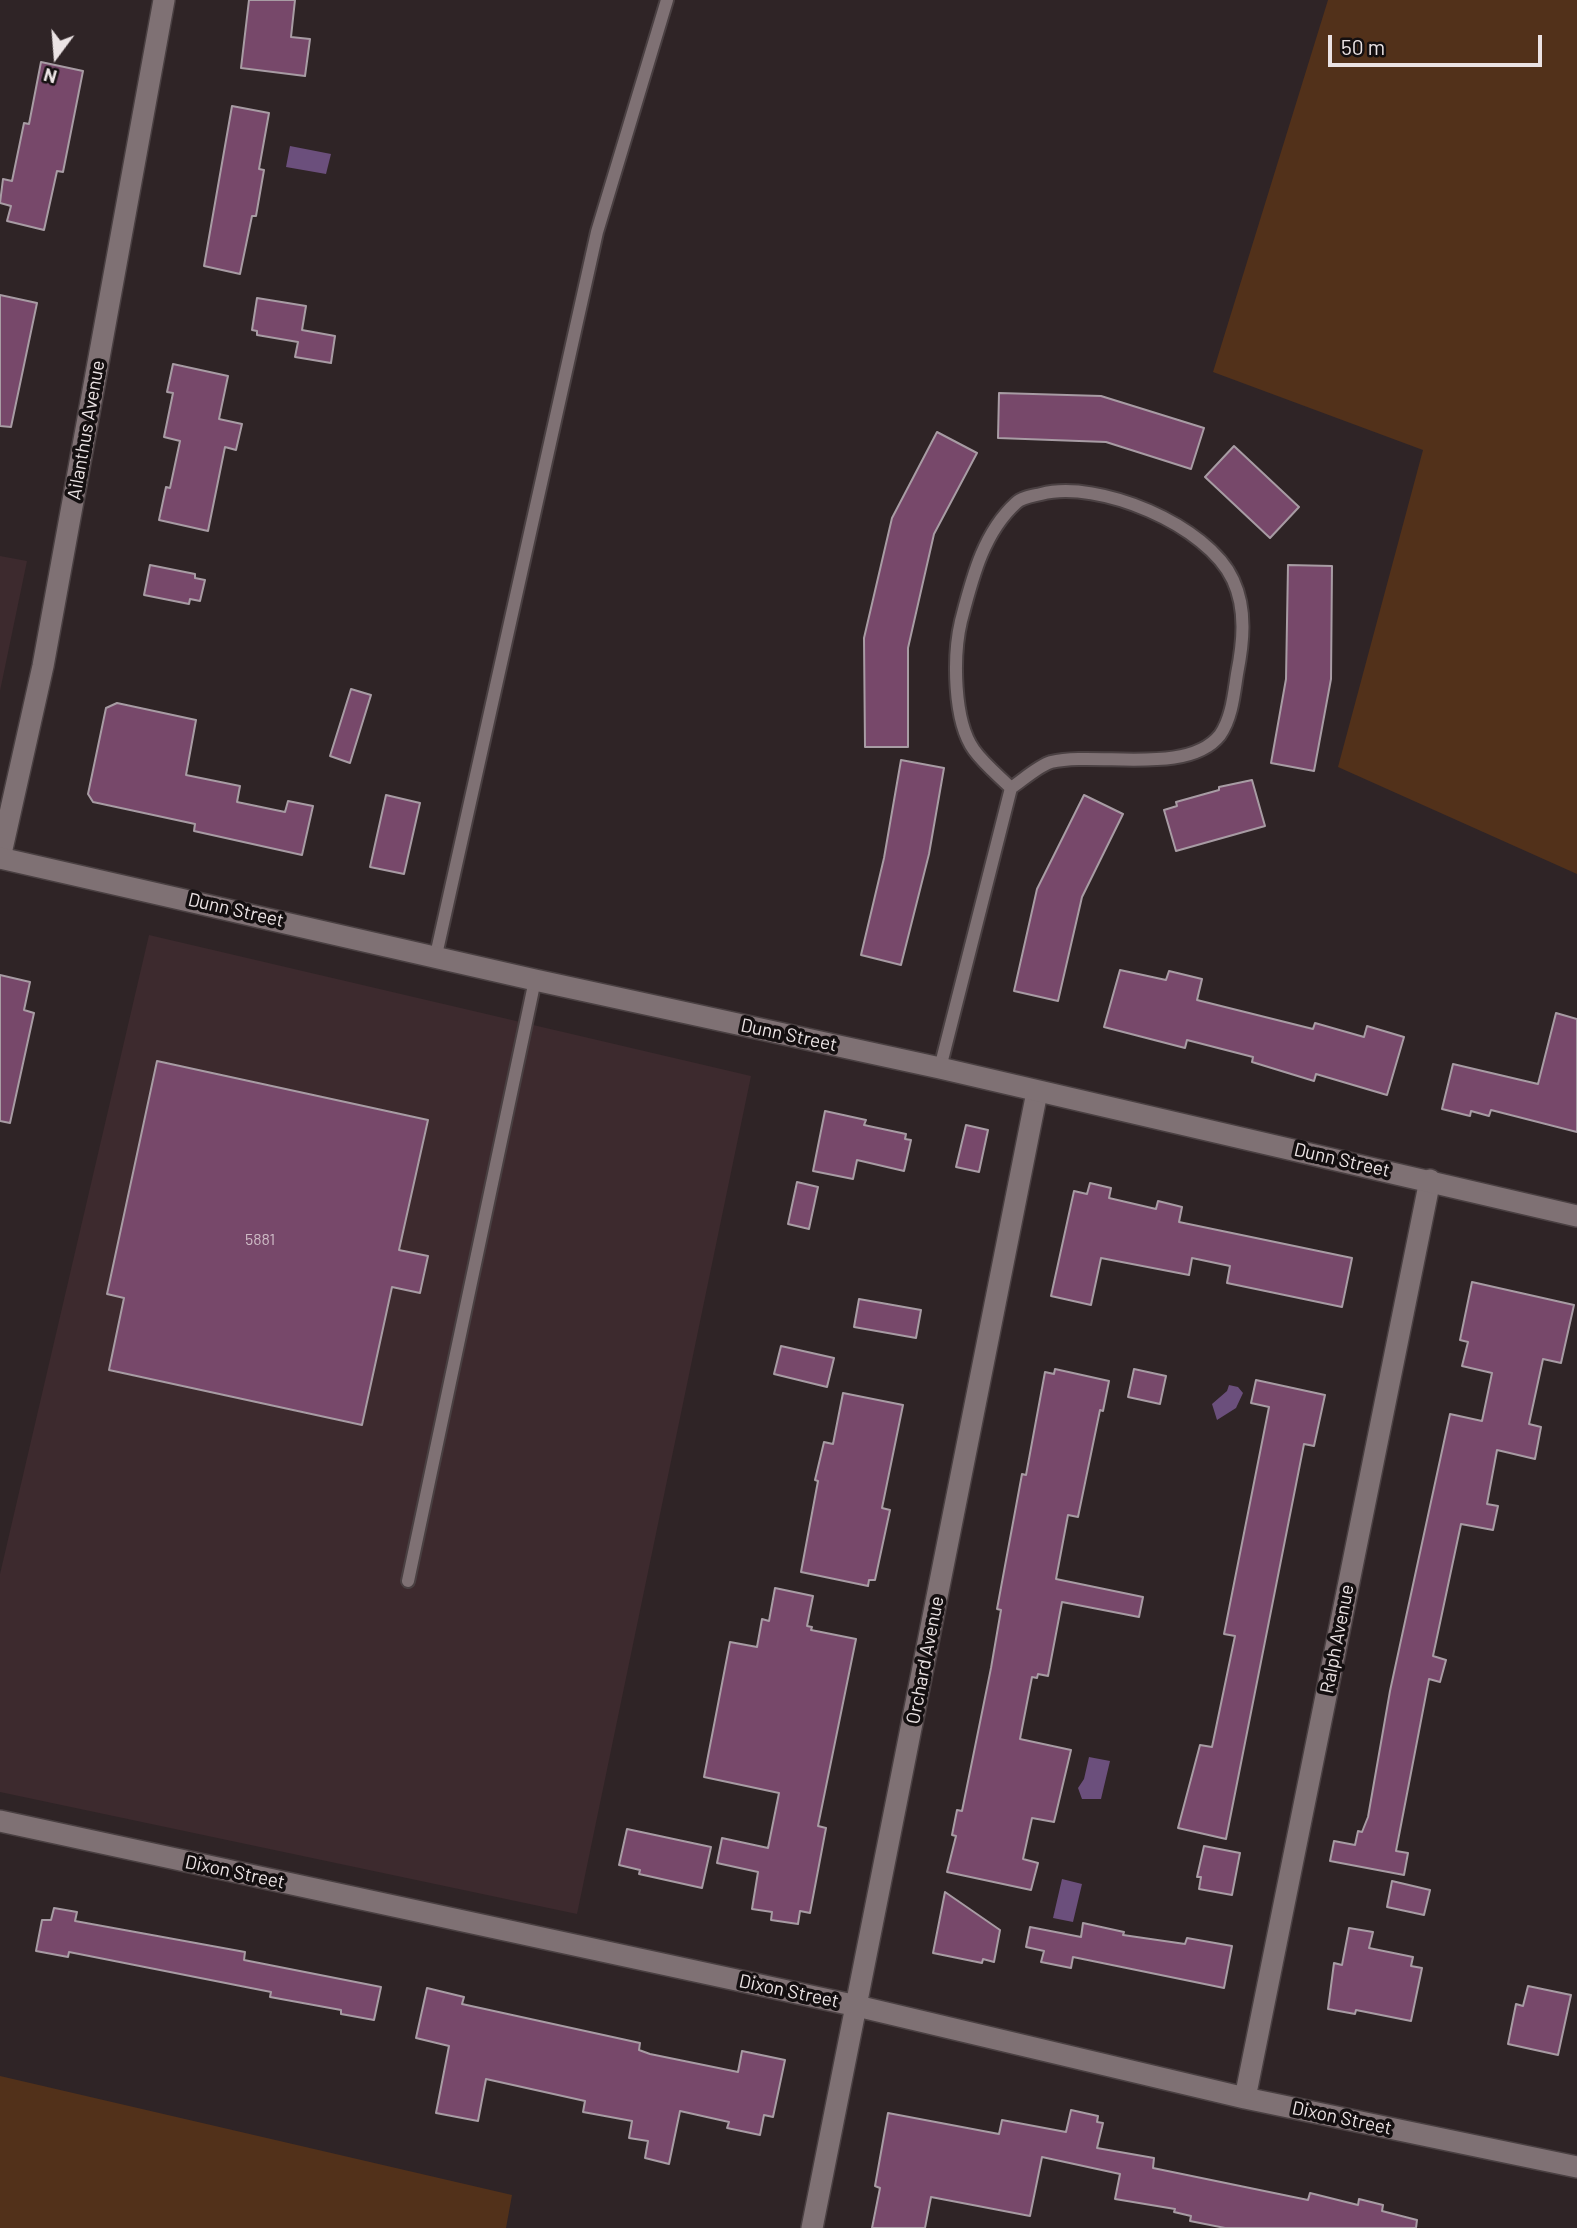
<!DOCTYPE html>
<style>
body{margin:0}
#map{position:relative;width:1577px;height:2228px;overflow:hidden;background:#2f2426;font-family:Barlow,sans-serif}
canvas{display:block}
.north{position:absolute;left:21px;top:21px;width:70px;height:70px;-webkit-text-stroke:5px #140f10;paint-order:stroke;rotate:196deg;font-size:19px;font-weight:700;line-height:28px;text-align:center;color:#ebe3e4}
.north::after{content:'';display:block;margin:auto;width:24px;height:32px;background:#ebe3e4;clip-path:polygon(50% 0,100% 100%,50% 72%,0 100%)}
.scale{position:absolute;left:1328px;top:35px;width:214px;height:32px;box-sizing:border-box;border:4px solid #ebe3e4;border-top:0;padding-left:9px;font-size:21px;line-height:24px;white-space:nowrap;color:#ebe3e4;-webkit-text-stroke:5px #140f10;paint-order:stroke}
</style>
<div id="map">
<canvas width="1577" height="2228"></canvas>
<div class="north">N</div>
<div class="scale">50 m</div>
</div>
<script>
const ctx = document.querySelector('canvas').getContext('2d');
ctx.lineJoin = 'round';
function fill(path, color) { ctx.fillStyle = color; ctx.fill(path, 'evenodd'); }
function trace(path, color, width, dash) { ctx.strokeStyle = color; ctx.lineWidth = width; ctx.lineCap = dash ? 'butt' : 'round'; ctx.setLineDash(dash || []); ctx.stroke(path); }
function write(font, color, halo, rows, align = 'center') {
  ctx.font = font + ' Barlow,sans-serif'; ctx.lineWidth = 7; ctx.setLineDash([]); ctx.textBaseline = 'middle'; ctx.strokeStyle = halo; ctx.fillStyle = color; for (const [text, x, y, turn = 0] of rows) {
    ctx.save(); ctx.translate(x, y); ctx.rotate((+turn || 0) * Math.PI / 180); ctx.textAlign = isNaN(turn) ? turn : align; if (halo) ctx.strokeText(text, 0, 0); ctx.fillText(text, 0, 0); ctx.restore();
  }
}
fill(new Path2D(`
 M 0,556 L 27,561 L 0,691 Z
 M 149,935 L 751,1076 L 577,1914 L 0,1792 L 0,1574 Z`), '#3d2a2e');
fill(new Path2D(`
 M 1328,0 L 1577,0 L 1577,874 L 1338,767 L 1423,450 L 1213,372 Z
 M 0,2076 L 512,2195 L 506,2228 L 0,2228 Z`), '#52311a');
fill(new Path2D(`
 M 290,146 L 331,154 L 326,174 L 286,167 Z
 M 1229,1385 L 1238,1387 L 1243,1393 L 1236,1408 L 1217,1420 L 1212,1404 L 1227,1391 Z
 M 1089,1757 L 1110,1761 L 1101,1799 L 1082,1799 L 1078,1788 L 1084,1779 Z
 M 1062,1879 L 1082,1884 L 1073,1922 L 1053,1918 Z`), '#6b4f7c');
const building = new Path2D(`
 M 249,0 L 295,0 L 291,37 L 310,39 L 305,76 L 241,68 Z
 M 41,62 L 83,71 L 63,172 L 57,171 L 44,230 L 7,221 L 11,206 L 0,203 L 3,179 L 12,181 L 24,123 L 29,124 Z
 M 232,106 L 269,113 L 259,169 L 264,170 L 256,216 L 252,216 L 240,274 L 204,266 Z
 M 0,295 L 37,303 L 11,427 L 0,426 Z
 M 257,298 L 306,306 L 302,330 L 335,336 L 331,363 L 295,357 L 298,342 L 257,335 L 257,331 L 252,330 Z
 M 173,364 L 228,376 L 219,419 L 242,424 L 236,450 L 225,447 L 208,531 L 159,520 L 166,487 L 170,488 L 180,441 L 164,437 L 173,393 L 167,392 Z
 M 999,393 L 1101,396 L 1204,428 L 1191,469 L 1106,442 L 998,438 Z
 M 937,432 L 977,453 L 934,534 L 908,648 L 908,747 L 865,747 L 864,638 L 892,518 Z
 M 1234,446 L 1299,507 L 1270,538 L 1205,477 Z
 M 150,565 L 195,574 L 195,578 L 205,580 L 200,601 L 190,599 L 189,604 L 144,595 Z
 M 1288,565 L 1332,566 L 1331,679 L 1314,771 L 1271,763 L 1286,679 Z
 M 351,689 L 371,695 L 350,763 L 330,756 Z
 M 117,703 L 196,720 L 186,775 L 240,786 L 237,802 L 285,812 L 288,801 L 313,806 L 302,855 L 194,831 L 195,824 L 93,802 L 88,794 L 106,708 Z
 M 901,760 L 944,768 L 929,854 L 901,965 L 861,955 L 884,858 Z
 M 1252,780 L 1265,826 L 1176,851 L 1164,810 L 1177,806 L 1176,802 L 1219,790 L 1219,787 Z
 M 386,795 L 420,803 L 404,874 L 370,867 Z
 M 1084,795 L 1123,814 L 1082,897 L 1058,1001 L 1014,991 L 1037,889 Z
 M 1120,970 L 1166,980 L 1169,971 L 1202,979 L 1197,1000 L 1313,1029 L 1315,1023 L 1364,1037 L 1367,1026 L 1404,1037 L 1387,1095 L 1316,1074 L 1314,1081 L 1252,1062 L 1253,1057 L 1187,1040 L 1185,1048 L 1104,1027 Z
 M 0,975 L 30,982 L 24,1010 L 34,1013 L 10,1123 L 0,1121 Z
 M 1556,1013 L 1577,1019 L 1577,1132 L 1491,1110 L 1489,1116 L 1471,1111 L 1470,1116 L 1442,1109 L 1453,1064 L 1538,1084 Z
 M 157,1061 L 428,1120 L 399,1250 L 428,1256 L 420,1293 L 392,1287 L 362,1425 L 109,1370 L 124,1298 L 107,1294 Z
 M 825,1111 L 866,1120 L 864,1125 L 906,1134 L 905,1139 L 911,1140 L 904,1171 L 857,1160 L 853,1179 L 813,1171 Z
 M 966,1125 L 988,1130 L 979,1172 L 956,1167 Z
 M 797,1182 L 818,1187 L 809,1229 L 788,1224 Z
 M 1090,1183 L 1111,1188 L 1109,1198 L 1156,1209 L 1158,1201 L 1182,1207 L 1179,1222 L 1352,1258 L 1342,1307 L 1227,1283 L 1230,1266 L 1192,1258 L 1189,1275 L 1101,1258 L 1091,1305 L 1051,1296 L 1074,1191 L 1087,1194 Z
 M 1472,1282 L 1574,1305 L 1561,1363 L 1543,1359 L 1529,1424 L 1541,1427 L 1535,1459 L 1497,1450 L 1487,1504 L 1498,1506 L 1493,1530 L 1461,1524 L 1433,1656 L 1446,1660 L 1440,1682 L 1429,1679 L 1396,1851 L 1408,1853 L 1404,1875 L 1330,1861 L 1334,1841 L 1355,1845 L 1358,1831 L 1362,1832 L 1368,1817 L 1390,1691 L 1450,1414 L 1482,1421 L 1492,1373 L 1462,1366 L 1468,1342 L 1460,1340 Z
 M 859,1299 L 921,1310 L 916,1338 L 854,1327 Z
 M 781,1346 L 834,1358 L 827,1387 L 774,1374 Z
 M 1055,1369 L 1109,1381 L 1103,1411 L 1100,1410 L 1078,1517 L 1068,1515 L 1056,1579 L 1143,1597 L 1139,1617 L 1062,1602 L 1048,1676 L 1038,1674 L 1037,1678 L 1032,1677 L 1020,1739 L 1071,1750 L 1054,1822 L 1032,1818 L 1023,1859 L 1038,1863 L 1031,1890 L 947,1872 L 956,1836 L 952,1835 L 957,1810 L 962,1811 L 991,1668 L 1001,1610 L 997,1609 L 1022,1474 L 1026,1475 L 1045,1372 L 1054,1374 Z
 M 1134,1369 L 1166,1376 L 1160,1404 L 1128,1397 Z
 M 1256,1380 L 1325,1395 L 1314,1446 L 1304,1444 L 1226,1839 L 1178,1828 L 1200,1745 L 1212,1747 L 1235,1636 L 1224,1634 L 1269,1407 L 1251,1403 Z
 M 843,1393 L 903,1405 L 882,1508 L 890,1510 L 875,1580 L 869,1580 L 868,1586 L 801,1572 L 818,1481 L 815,1480 L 824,1442 L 833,1444 Z
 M 775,1588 L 813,1596 L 807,1626 L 812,1627 L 811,1630 L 856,1639 L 818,1826 L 826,1828 L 810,1913 L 800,1911 L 798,1924 L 771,1920 L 772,1912 L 752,1909 L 758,1872 L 717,1863 L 722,1838 L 768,1848 L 779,1793 L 704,1777 L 730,1642 L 757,1647 L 762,1619 L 769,1621 Z
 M 627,1829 L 711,1847 L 702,1888 L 639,1874 L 640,1870 L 619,1865 Z
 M 1204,1846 L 1240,1853 L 1232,1895 L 1199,1889 L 1201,1877 L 1197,1877 Z
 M 1392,1881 L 1430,1890 L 1424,1915 L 1387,1907 Z
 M 945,1892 L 1000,1930 L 994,1962 L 983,1959 L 982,1963 L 933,1953 Z
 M 54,1908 L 77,1912 L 75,1921 L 245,1952 L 244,1960 L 381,1987 L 374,2020 L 341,2014 L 341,2010 L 270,1997 L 271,1992 L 69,1952 L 68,1957 L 36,1951 L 42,1920 L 51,1920 Z
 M 1083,1923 L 1124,1932 L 1123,1935 L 1185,1944 L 1187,1938 L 1232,1946 L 1224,1988 L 1073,1957 L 1071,1968 L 1041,1962 L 1044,1951 L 1026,1947 L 1030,1927 L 1081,1937 Z
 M 1349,1928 L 1373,1932 L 1369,1948 L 1413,1957 L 1411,1966 L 1422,1968 L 1411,2021 L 1356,2010 L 1355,2014 L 1328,2009 L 1334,1963 L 1342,1965 Z
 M 1528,1986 L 1571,1995 L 1558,2055 L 1508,2044 L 1516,2004 L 1523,2006 Z
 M 427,1988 L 464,1997 L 462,2004 L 640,2043 L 639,2050 L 650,2054 L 738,2072 L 742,2051 L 785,2060 L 773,2117 L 764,2115 L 760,2135 L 727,2128 L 729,2122 L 680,2111 L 669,2164 L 645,2158 L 648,2141 L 629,2138 L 632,2121 L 583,2112 L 585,2101 L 486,2079 L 478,2121 L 436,2113 L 449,2046 L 416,2038 Z
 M 1071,2110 L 1098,2116 L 1097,2122 L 1103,2123 L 1097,2148 L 1154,2158 L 1153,2168 L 1308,2200 L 1310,2193 L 1358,2205 L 1359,2199 L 1383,2205 L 1382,2211 L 1417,2220 L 1416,2228 L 1225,2228 L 1190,2221 L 1191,2216 L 1174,2212 L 1175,2209 L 1115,2199 L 1120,2174 L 1042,2157 L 1030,2216 L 931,2197 L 925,2228 L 872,2228 L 880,2188 L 875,2186 L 888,2113 L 999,2134 L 1002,2120 L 1066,2132 Z`);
fill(building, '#77486a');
trace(building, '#a89ca4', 2);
const lane = new Path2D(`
 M 436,955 L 597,232 L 667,0
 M 940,1068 L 1011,788 C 1023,780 1038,766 1051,762 C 1097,751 1188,776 1220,735 C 1232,718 1234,693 1237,674 C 1243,643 1247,610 1233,580 C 1208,525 1098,479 1041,494 C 1033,496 1022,497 1016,503 C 983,533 972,579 961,621 C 953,655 953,721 974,750 C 984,764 999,776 1011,788
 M 408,1581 L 535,980`);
const street = new Path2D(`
 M 0,858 L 43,666 L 164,0
 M 0,1821 L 857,2006 L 1245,2098 L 1577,2167
 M 1245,2098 L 1430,1180
 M 812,2228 L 1037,1092`);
const secondary = new Path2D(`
 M 0,858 L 535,980 L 940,1068 L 1577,1216`);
trace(lane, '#4a4042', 16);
trace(street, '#4a4042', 24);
trace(secondary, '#4a4042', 24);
trace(lane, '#7f7174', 12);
trace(street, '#7f7174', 21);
trace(secondary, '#7f7174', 21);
write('16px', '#cebcc6', null, [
 ["5881",260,1240]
]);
write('19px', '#ebe3e4', '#140f10', [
 ["Ailanthus Avenue",86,430,-80],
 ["Dunn Street",236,910,13],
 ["Dunn Street",789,1035,12],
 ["Dunn Street",1342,1160,13],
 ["Ralph Avenue",1337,1639,-79],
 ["Orchard Avenue",925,1660,-79],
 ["Dixon Street",235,1872,12],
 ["Dixon Street",789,1991,12],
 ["Dixon Street",1342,2118,12]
]);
</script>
